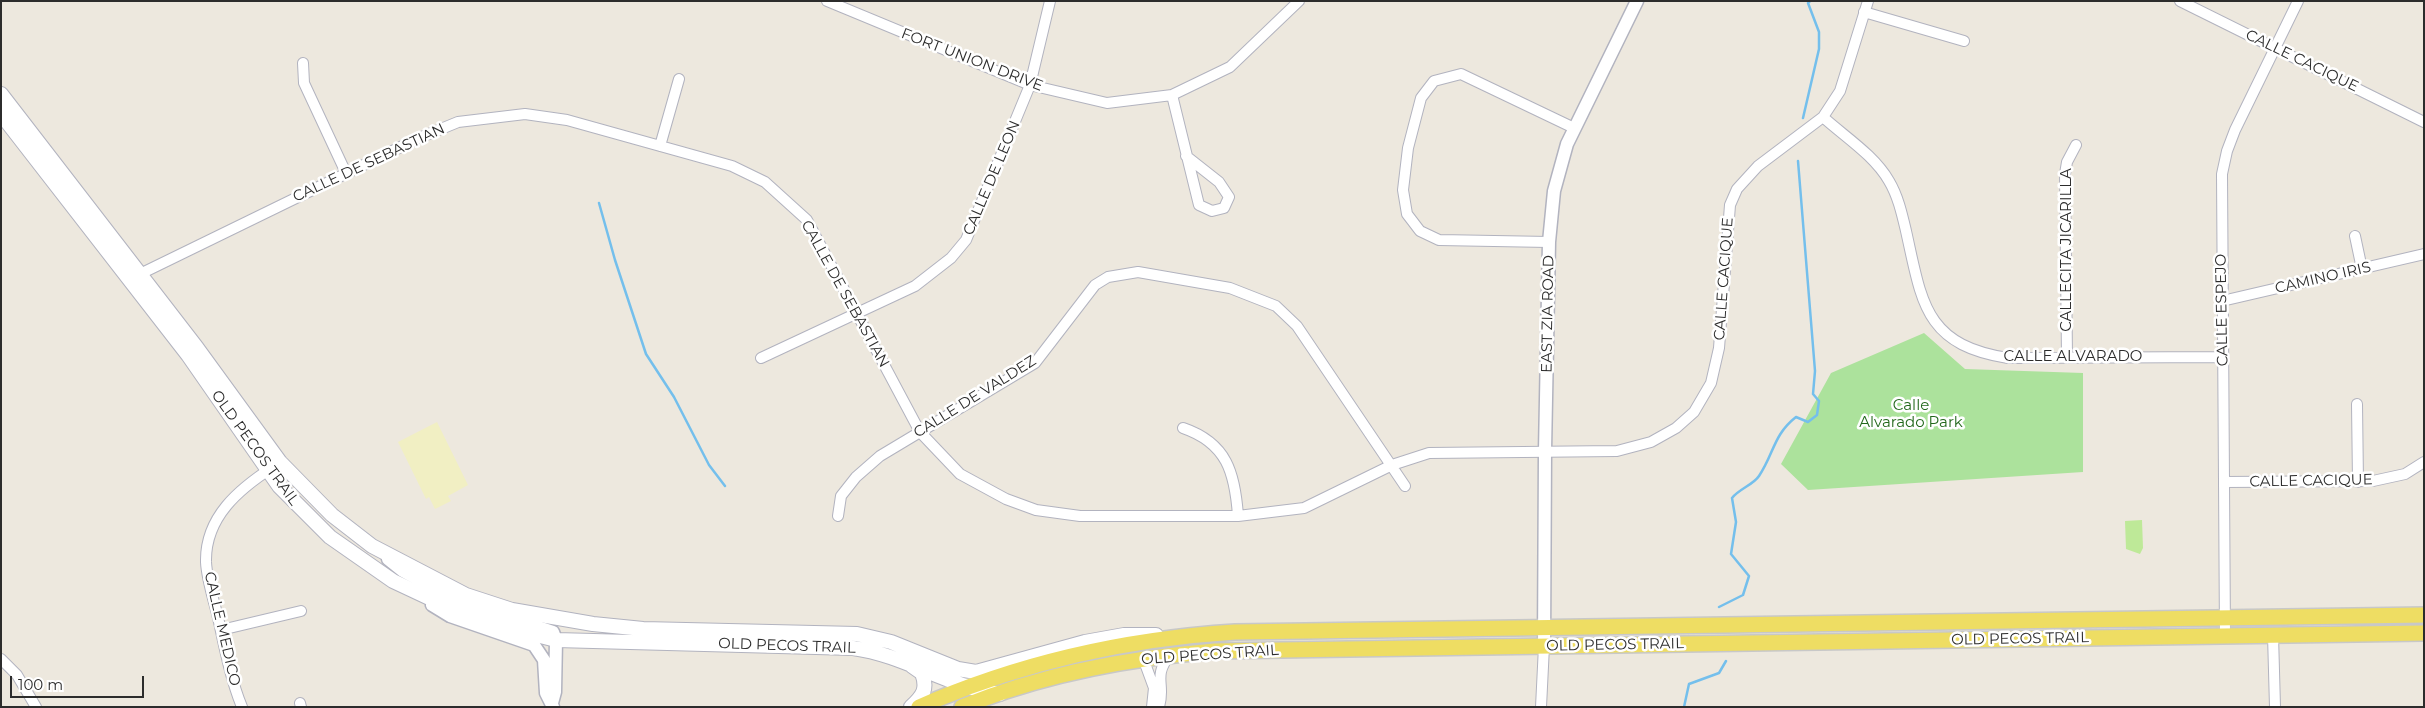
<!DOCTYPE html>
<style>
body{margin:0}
#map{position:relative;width:2425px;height:708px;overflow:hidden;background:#ede8de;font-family:Montserrat,sans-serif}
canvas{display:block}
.frame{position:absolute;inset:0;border:2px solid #2c2c2c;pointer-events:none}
.scale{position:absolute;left:10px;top:676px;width:134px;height:22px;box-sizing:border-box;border:2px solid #2c2c2c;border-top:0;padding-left:6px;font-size:15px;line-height:18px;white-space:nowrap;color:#2c2c2c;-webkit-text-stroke:4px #fff;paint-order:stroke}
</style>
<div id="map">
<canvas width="2425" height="708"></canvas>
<div class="frame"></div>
<div class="scale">100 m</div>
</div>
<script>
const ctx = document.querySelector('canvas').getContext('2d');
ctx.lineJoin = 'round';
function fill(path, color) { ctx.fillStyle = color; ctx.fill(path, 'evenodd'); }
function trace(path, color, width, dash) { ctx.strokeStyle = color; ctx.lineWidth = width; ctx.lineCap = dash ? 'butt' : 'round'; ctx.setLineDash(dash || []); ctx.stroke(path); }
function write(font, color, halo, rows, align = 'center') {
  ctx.font = font + ' Montserrat,sans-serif'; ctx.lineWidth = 5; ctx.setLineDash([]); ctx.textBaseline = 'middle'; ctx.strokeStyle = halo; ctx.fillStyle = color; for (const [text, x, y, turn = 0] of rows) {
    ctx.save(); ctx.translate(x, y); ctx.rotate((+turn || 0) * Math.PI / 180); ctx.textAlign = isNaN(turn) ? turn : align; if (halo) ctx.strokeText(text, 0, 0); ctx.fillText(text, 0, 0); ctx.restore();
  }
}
fill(new Path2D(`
 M 1924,333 L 1965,369 L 2083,373 L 2083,472 L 1808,490 L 1781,464 L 1831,373 Z`), '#ace29c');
fill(new Path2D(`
 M 437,422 L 468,485 L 448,496 L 451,501 L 435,509 L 429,497 L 426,499 L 398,442 Z`), '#f1efc3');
fill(new Path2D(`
 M 2142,520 L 2143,548 L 2140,554 L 2126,549 L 2125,521 Z`), '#bee998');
trace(new Path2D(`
 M 1803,118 L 1819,49 L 1819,32 L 1808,3 L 1810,1
 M 599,203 L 615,260 L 646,354 L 674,397 L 709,465 L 725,486
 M 1719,607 L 1743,595 L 1749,576 L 1731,554 L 1736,522 L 1732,498 C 1739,489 1753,485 1759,476 C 1774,454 1773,435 1796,417 L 1808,422 L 1817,415 L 1819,401 L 1813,394 L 1815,371 L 1798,161
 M 1684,707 L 1689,684 L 1719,673 L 1726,661`), '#74bfec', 2.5);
const minor = new Path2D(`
 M 827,1 L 1030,85 L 1107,103 L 1172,95 L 1230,67 L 1299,1
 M 2180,1 L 2424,122
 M 1864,12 L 1964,41
 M 303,63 L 304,83 L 346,173
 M 1172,95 L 1199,205 L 1212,211 L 1224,208 L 1229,197 L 1219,182 L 1186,156
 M 1823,117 C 1845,137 1874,155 1889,181 C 1898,196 1902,214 1906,231 C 1922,302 1924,345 2008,358 L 2223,357
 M 660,146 L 679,79
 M 2355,236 L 2362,269
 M 1549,242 L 1439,240 L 1420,231 L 1407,214 L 1403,190 L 1408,148 L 1421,98 L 1434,81 L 1461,74 L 1574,128
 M 136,276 L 419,138 L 458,122 L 525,114 L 567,120 L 732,166 L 765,182 L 807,220 L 920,432 L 960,474 L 1006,499 L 1036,510 L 1080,516 L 1238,516 L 1304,508 L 1392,465 L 1429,453 L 1617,451 L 1651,442 L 1676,428 L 1694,412 L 1711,383 L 1719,348 L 1730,205 L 1737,189 L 1758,166 L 1823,117 L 1840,91 L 1868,1
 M 2222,301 L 2424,254
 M 2067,357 L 2065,174 L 2067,162 L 2076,145
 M 761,358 L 915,286 L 951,258 L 966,240 L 1030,85 L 1050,1
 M 2357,404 L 2358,482
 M 1183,428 C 1227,443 1235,473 1238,516
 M 2224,482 L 2373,481 L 2405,474 L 2424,462
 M 838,516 L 841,496 L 856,477 L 880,456 L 1035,363 L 1095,285 L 1108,277 L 1138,272 L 1230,288 L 1276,306 L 1297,326 L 1405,486
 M 221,630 L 301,611
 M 2273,635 L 2275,707
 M 2225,636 L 2222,174 L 2227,151 L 2235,130 L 2298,1
 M 1143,658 L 1154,688 L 1152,707
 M 1,659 L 17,675 L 36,707
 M 300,703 L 301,707
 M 242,707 C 231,680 225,650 219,622 C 215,603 207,582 206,562 C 205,517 239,489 273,467
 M 1159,707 C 1166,684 1152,677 1170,655
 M 1541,707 L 1544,646`);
const tertiary = new Path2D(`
 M 388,559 L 403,571 L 455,600 L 553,632 L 556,640 L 555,692 L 552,703
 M 432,605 L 450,616 L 534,645 L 544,660 L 546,693 L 553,707
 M 1544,646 L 1545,451 L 1549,242 L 1554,191 L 1567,144 L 1637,1`);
const secondary = new Path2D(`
 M 1,94 L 197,348 L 280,462 L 332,515 L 372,546 L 466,595 L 512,610 L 593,624 L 643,629 L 857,634 L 891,642 L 958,669 L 976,672 L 1085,642 L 1124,635 L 1156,635
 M 1,114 L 188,355 L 279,486 L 330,537 L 393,581 L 474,619 L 556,640 L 853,648 C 905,655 948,687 1000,694
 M 911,707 C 923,696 928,689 922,673 L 912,666`);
const primary = new Path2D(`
 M 919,707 C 1021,662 1125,639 1235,632 L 2424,615
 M 962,707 C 1043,674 1129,658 1215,651 L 2424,633`);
trace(minor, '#b2b3bf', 12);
trace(tertiary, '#b2b3bf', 15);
trace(secondary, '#b2b3bf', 16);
trace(primary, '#c8c8c8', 18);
trace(minor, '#fff', 10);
trace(tertiary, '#fff', 12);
trace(secondary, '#fff', 14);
trace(primary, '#eedd63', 15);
write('15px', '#2c2c2c', '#fff', [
 ["FORT UNION DRIVE",972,60,21],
 ["CALLE CACIQUE",2302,61,26],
 ["CALLE DE SEBASTIAN",369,163,-25],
 ["CALLE DE LEON",992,178,-67],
 ["CALLECITA JICARILLA",2067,250,-90],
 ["CAMINO IRIS",2323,278,-13],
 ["CALLE CACIQUE",1724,279,-86],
 ["CALLE DE SEBASTIAN",845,294,61],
 ["CALLE ESPEJO",2222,310,-91],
 ["EAST ZIA ROAD",1548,314,-89],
 ["CALLE ALVARADO",2073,357],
 ["CALLE DE VALDEZ",975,397,-32],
 ["OLD PECOS TRAIL",255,448,54],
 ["CALLE CACIQUE",2311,481,-1],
 ["CALLE MEDICO",222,629,77],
 ["OLD PECOS TRAIL",2020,639,-1],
 ["OLD PECOS TRAIL",1615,645,-1],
 ["OLD PECOS TRAIL",787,646,2],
 ["OLD PECOS TRAIL",1210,655,-4]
]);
write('15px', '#23681c', '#fff', [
 ["Calle",1911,406],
 ["Alvarado Park",1911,423]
]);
</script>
